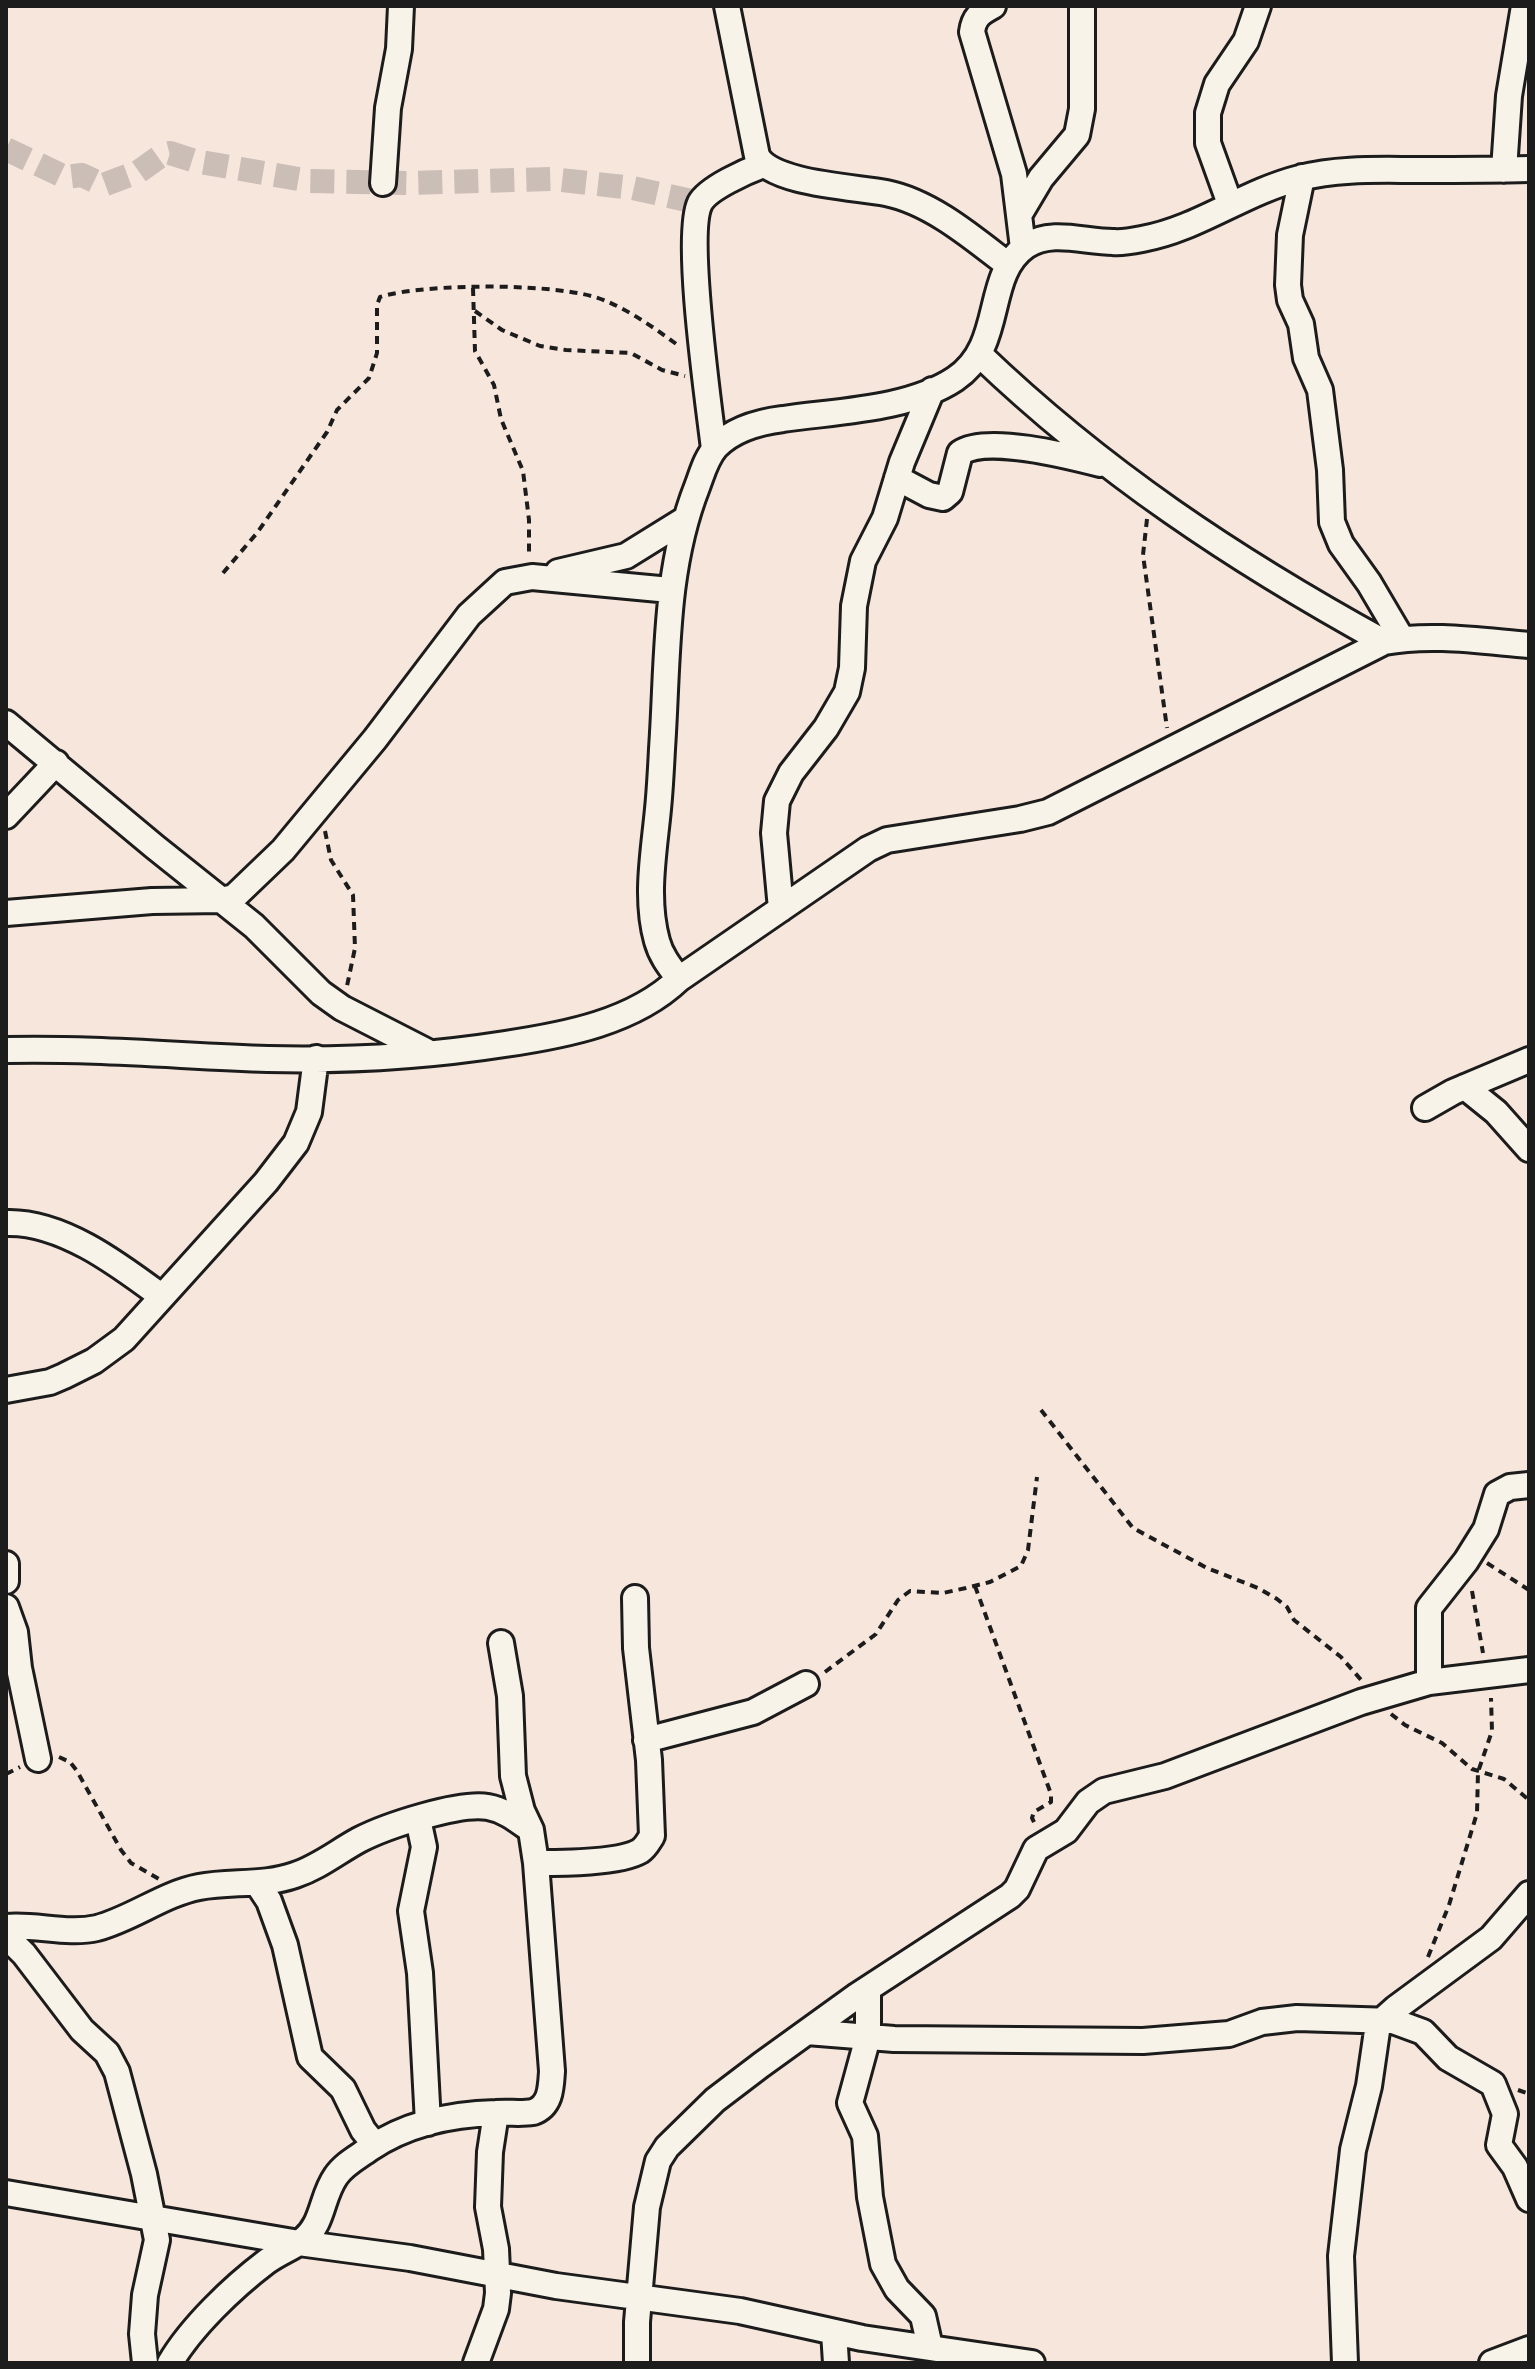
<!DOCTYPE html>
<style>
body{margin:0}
#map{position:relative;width:1535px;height:2369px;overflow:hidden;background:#f7e6dc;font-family:Mynerve,sans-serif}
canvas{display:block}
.frame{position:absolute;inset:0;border:8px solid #1c1c1c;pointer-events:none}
</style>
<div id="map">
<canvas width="1535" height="2369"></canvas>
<div class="frame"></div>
</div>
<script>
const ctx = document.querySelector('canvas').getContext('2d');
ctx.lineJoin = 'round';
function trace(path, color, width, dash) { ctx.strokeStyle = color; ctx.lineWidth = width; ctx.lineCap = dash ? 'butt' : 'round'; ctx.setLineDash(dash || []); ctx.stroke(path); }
trace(new Path2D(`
 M 6,149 L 65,177 L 82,175 L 103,185 L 138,172 L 162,155 L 170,153 L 195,161 L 310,181 L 409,183 L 552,179 L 633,188 L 700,203`), '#cbbeb6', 24, [24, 12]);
const street = new Path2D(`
 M 727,6 L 757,156 C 772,184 856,187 886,193 C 931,202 973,238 1008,265
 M 993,6 C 980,13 974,17 972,32 L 1014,174 L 1023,248
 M 1504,170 L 1509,96 L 1524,6
 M 1302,177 L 1290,235 L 1288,285 L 1290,300 L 1301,324 L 1306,358 L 1320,390 L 1330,470 L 1332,522 L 1341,544 L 1369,583 L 1402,639
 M 383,183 L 388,108 L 399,49 L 401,6
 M 1230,204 L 1208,143 L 1208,113 L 1217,84 L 1246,41 L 1258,6
 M 1019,215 L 1041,178 L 1077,135 L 1082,109 L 1082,6
 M 979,354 C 1102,472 1235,560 1384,642
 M 714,449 C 709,406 684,235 700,203 C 708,188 747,171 763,165
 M 897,478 L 929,495 L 943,498 L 950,492 L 960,453 C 986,435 1069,456 1100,464
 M 558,572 L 626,556 L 684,520
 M 6,723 L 155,847 L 254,926 L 321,993 L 342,1008 L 426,1051
 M 6,816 L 56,763
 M 781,909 L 774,833 L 777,801 L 791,773 L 826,728 L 847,692 L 852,668 L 854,606 L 863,561 L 885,518 L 902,462 L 932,390
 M 6,913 L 152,901 L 222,900 L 234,897 L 283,850 L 375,739 L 469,615 L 505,582 L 532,577 L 670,590
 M 679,979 C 670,967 661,956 657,941 C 645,898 654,852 658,809 C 660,789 661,769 662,749 C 668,661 664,571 697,487 C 702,474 706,458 716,447 C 733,429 759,422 783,419 C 837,411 908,410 955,379 C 1006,345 983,276 1026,246 C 1052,229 1084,242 1113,242 C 1122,243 1132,241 1142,239 C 1198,229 1244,192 1300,178 C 1338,168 1379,170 1418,170 C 1455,170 1492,170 1529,169
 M 6,1050 C 94,1048 181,1056 268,1059 C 346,1061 428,1056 505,1044 C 566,1035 634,1022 679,979 L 868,849 L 887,840 L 1020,819 L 1048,812 L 1384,642 C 1431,633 1481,641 1529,645
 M 1465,1087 L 1496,1112 L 1529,1149
 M 1425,1108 L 1453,1092 L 1529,1060
 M 6,1223 C 61,1221 118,1264 161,1296
 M 6,1390 L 50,1382 L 64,1376 L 94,1361 L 124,1339 L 266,1182 L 296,1143 L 309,1112 L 316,1058
 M 6,1564 L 6,1581
 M 6,1607 L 15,1632 L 19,1668 L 38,1759
 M 1429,1682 L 1429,1608 L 1466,1561 L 1486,1529 L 1497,1494 L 1510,1487 L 1529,1485
 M 646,1740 L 753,1712 L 806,1684
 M 418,1819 L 424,1847 L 411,1911 L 420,1973 L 428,2123
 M 536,1863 C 561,1863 620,1863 640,1851 C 646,1847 648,1842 652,1836 L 649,1760 L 636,1648 L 635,1598
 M 257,1883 L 269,1901 L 285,1945 L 310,2057 L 343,2089 L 363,2130 L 375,2145
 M 6,1927 C 36,1924 67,1935 97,1928 C 132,1919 163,1894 199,1887 C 231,1881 264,1886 295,1875 C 319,1867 337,1852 359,1840 C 386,1826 459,1802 488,1807 C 505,1810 517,1820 531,1830
 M 6,1936 L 24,1954 L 82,2030 L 107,2053 L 117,2072 L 144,2174 L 157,2240 L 145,2295 L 142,2334 L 145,2363
 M 868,1989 L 868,2037 L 850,2103 L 865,2136 L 870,2197 L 883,2264 L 897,2289 L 923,2316 L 930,2347
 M 807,2032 L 894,2039 L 1143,2041 L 1229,2034 L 1262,2022 L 1297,2018 L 1393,2021 L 1423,2032 L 1448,2058 L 1493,2084 L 1505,2114 L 1499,2145 L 1515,2167 L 1529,2199
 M 6,2193 L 299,2243 L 410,2258 L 556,2286 L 740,2311 L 862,2338 L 1032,2363
 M 834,2332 L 836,2363
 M 170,2363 C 191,2327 233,2287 266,2262 C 278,2253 292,2248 303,2240 C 324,2223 321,2197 336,2176 C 344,2164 358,2157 369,2149 C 406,2124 451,2114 496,2113 C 509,2112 521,2114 533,2112 C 551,2106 551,2087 552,2071 L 536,1863 L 531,1830 L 522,1811 L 513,1776 L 510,1696 L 501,1643
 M 476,2363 L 496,2309 L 498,2293 L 496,2249 L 488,2207 L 490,2152 L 496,2113
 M 637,2363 L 637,2322 L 647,2207 L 658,2161 L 667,2147 L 715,2100 L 761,2065 L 858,1995 L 1010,1896 L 1017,1889 L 1036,1849 L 1066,1831 L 1088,1802 L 1104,1791 L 1165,1776 L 1361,1702 L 1429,1682 L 1529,1670
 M 1345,2363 L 1341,2256 L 1353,2150 L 1369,2086 L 1378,2024 L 1396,2008 L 1491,1938 L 1529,1894
 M 1492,2363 L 1529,2349`);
trace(street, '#1c1c1c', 30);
trace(new Path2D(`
 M 473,288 L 475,351 L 494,385 L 501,419 L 523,471 L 529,520 L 529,555
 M 475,311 L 502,330 L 540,346 L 566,350 L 631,353 L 662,370 L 685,376
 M 1147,519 L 1143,555 L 1167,728
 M 223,573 L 257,533 L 327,432 L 337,410 L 369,378 L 377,353 L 377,305 L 380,297 C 423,283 565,282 606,301 C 632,312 656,329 679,346
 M 325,831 L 331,860 L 353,895 L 355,948 L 347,986
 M 1041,1410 L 1133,1528 L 1207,1568 L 1258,1588 L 1277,1599 L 1287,1607 L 1294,1620 L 1341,1657 L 1362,1681
 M 1487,1563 L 1529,1590
 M 975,1586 L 1051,1794 L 1051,1802 L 1034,1812 L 1032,1818 L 1036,1826
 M 1472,1591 L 1483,1653
 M 825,1672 L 876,1634 L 898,1600 L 910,1591 L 943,1593 L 966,1588 L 990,1582 L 1021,1566 L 1028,1550 L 1037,1477
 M 1391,1714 L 1405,1725 L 1442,1743 L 1472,1769 L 1504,1779 L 1529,1800
 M 59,1757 L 70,1762 L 77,1771 L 121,1850 L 131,1863 L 159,1879
 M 6,1774 L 20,1767
 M 1428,1957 L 1449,1905 L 1477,1813 L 1478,1772 L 1492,1731 L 1491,1698
 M 1518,2090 L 1529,2094`), '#1c1c1c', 4, [8, 6]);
trace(street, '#f7f3e8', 24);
</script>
